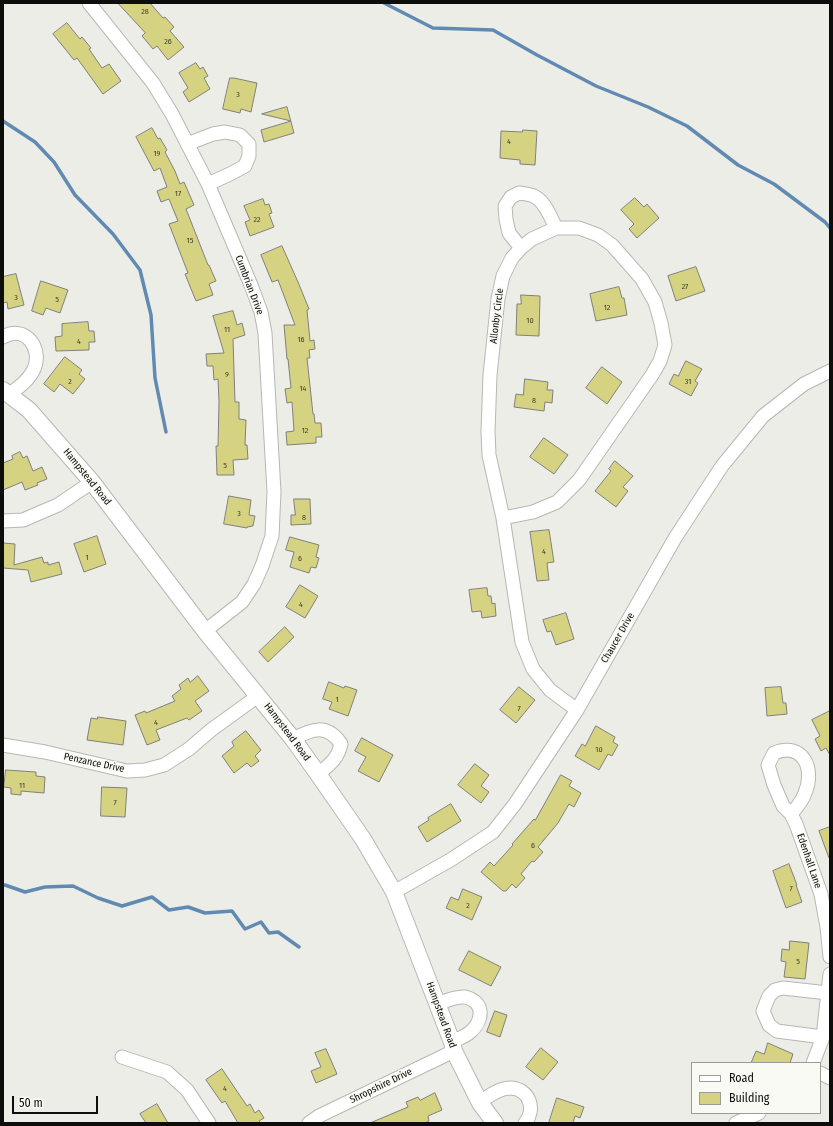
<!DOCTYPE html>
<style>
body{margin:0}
#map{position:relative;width:833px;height:1126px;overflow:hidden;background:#edede8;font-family:"Fira Sans Condensed",sans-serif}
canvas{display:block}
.frame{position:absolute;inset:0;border:4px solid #0d0d0b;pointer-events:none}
.legend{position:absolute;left:691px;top:1062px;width:130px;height:52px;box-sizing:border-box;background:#fafaf5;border:1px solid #9b9b97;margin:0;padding:5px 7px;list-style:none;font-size:12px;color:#0d0d0b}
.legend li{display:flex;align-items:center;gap:8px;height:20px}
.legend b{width:20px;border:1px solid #9b9b97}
.scale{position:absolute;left:12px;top:1096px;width:86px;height:18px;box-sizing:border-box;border:2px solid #0d0d0b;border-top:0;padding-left:5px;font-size:12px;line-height:14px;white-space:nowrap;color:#0d0d0b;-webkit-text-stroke:3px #fafaf5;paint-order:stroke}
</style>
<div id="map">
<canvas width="833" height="1126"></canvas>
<div class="frame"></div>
<ul class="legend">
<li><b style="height:5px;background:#fff"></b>Road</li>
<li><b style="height:11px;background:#d5d281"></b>Building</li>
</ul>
<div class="scale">50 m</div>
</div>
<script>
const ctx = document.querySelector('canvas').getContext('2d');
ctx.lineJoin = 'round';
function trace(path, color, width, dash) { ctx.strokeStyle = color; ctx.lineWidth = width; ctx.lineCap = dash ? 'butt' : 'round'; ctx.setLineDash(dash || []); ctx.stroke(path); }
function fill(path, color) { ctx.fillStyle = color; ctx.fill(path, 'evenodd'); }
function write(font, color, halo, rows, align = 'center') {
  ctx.font = font + ' "Fira Sans Condensed",sans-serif'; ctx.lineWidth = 3.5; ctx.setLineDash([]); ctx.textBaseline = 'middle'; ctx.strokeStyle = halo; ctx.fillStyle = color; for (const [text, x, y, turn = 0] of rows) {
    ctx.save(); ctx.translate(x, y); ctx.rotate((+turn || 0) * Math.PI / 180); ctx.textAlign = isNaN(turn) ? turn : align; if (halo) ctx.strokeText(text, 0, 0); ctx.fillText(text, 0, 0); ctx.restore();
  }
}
trace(new Path2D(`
 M 384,3 L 433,28 L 493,30 L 537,55 L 596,86 L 648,107 L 687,126 L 738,165 L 774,184 L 825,222 L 830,228
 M 3,121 L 35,142 L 54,162 L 75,195 L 113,234 L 140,270 L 151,315 L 155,378 L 166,432
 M 3,885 L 5,885 L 25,892 L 45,887 L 73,886 L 98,898 L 122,906 L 152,897 L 169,910 L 188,907 L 205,913 L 232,911 L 245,929 L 261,922 L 269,933 L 278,932 L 299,947`), '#618ab2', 3.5);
const building = new Path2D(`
 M 118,3 L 150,3 L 163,18 L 165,17 L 174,27 L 170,31 L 184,47 L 168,60 L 157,46 L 153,49 L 142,36 L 145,33 Z
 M 67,23 L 80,39 L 82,37 L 91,48 L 89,49 L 102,68 L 109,64 L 121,81 L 103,94 L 77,58 L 74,60 L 53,34 Z
 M 196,63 L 200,69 L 203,67 L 208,76 L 204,78 L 210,89 L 189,102 L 183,92 L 188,88 L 179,73 Z
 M 230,78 L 234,78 L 257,83 L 251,112 L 241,109 L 240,113 L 223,109 Z
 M 287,107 L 294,133 L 264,142 L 261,130 L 291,121 L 262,114 Z
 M 152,128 L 158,139 L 160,138 L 167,150 L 165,152 L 175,171 L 180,184 L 184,182 L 194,205 L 186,209 L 208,265 L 209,265 L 216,281 L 209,284 L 213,295 L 196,301 L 185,274 L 188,273 L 169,224 L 178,221 L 169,199 L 161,202 L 157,191 L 167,187 L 160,168 L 154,171 L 136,137 Z
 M 523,130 L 537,131 L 535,165 L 520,164 L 520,160 L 500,158 L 501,131 L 522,132 Z
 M 635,198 L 644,207 L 647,204 L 659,218 L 637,238 L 629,229 L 634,224 L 621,210 Z
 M 263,199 L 265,205 L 269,204 L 272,213 L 269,214 L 274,227 L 250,236 L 245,222 L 250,220 L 244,206 Z
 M 282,246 L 298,282 L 309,309 L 307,310 L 310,341 L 314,340 L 315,349 L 309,350 L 310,358 L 307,358 L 313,414 L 314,414 L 315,423 L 321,423 L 322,437 L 316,437 L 316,443 L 287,445 L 286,432 L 294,431 L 292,402 L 287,403 L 285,389 L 291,388 L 288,359 L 287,359 L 284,325 L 295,325 L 278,280 L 272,282 L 261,255 Z
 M 696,267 L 705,291 L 676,301 L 668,276 Z
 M 16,274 L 24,305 L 8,309 L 7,302 L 3,303 L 3,277 Z
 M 41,281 L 68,290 L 60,313 L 46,308 L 43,315 L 32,311 Z
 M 619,287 L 622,298 L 624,298 L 627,315 L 596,321 L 590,294 Z
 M 521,295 L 540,296 L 539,336 L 516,335 L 517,304 L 521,304 Z
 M 233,311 L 237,325 L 242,323 L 245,335 L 233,339 L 235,402 L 239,402 L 239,419 L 246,420 L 245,445 L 247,445 L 248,459 L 233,460 L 234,475 L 217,475 L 216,446 L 218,446 L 219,402 L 218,379 L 214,380 L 213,366 L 207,366 L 206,354 L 224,353 L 213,316 Z
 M 88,322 L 89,331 L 94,331 L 95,342 L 89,342 L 89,350 L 56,351 L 55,337 L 62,336 L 62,324 Z
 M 65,357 L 82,370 L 79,374 L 85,379 L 73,394 L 60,384 L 54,392 L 44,384 Z
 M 686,361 L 702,369 L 695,381 L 698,383 L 691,396 L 669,384 L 674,374 L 678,376 Z
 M 602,367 L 622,382 L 607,404 L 586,388 Z
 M 525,379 L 548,382 L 547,390 L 553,390 L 552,403 L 545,402 L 544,411 L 514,407 L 516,394 L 523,395 Z
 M 544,438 L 568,455 L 554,474 L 530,457 Z
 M 20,452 L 23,458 L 27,456 L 33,471 L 42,467 L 47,479 L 37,483 L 38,485 L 25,490 L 22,482 L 3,490 L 3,463 L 13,459 L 12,456 Z
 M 615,461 L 633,476 L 623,487 L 628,491 L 616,507 L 595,491 L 611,471 L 609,469 Z
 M 229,496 L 251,500 L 249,515 L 255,516 L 253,526 L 247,527 L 247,528 L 224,524 Z
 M 294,499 L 310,499 L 311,524 L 291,525 L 291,515 L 295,515 Z
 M 549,530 L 554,562 L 547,563 L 549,580 L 537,581 L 530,532 Z
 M 97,536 L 106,564 L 84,572 L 74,544 Z
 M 290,537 L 319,545 L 316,557 L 319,558 L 316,568 L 311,567 L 309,573 L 290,567 L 294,552 L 286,550 Z
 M 3,543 L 15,544 L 14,565 L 42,557 L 44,563 L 48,562 L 48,565 L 59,562 L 62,574 L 31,582 L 28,570 L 3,568 Z
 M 300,585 L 318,596 L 305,618 L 286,607 Z
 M 487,588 L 488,596 L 491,596 L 492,604 L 495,603 L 496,616 L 482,618 L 481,611 L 472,612 L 469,590 Z
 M 566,613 L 574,639 L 556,645 L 551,631 L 547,632 L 543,620 Z
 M 285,627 L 294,637 L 268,662 L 259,652 Z
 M 198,676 L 209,691 L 195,701 L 202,711 L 189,720 L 187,718 L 156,730 L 160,740 L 147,745 L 135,715 L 145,711 L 146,713 L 175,701 L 172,696 L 181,689 L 179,685 L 188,678 L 190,682 Z
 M 329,682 L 344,688 L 345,686 L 357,690 L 348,716 L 329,709 L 332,702 L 323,699 Z
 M 519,687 L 535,700 L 516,723 L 500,710 Z
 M 781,687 L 783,703 L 786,703 L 787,714 L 767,716 L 765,688 Z
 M 830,711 L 830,755 L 826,748 L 821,751 L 815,739 L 820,736 L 812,720 Z
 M 98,717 L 126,721 L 123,745 L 87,740 L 91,718 L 97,719 Z
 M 596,726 L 615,737 L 613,742 L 618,745 L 612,756 L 608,754 L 599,770 L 575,756 L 582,744 L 585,746 Z
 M 246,731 L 261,750 L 255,756 L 259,761 L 251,767 L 247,763 L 234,773 L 222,756 L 234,746 L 232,742 Z
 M 362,738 L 393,755 L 379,782 L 358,771 L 366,757 L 355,751 Z
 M 475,764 L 489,775 L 481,786 L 489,792 L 481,803 L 458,785 Z
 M 6,770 L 36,772 L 36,776 L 45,777 L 44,793 L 21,791 L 21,795 L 11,794 L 11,788 L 4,787 Z
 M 561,775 L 572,781 L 569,786 L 581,793 L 574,807 L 569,804 L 558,823 L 538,847 L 543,852 L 534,862 L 532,861 L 521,874 L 525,878 L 516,888 L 512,884 L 506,891 L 503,891 L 481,872 L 490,862 L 494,866 L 513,845 L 512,844 L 534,819 L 535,820 Z
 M 102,787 L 127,788 L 125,817 L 101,816 Z
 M 451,804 L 461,821 L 427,842 L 418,827 L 429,820 L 428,818 Z
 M 830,827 L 830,858 L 829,858 L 819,831 Z
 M 789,864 L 797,885 L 796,885 L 802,902 L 786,908 L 773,871 Z
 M 463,889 L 482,897 L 472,920 L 446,908 L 451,897 L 458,900 Z
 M 790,941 L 809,943 L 805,979 L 784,977 L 786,962 L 781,961 L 782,949 L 789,950 Z
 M 469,951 L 501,967 L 491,986 L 459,970 Z
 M 495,1011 L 507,1015 L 500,1037 L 487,1032 Z
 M 768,1043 L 793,1054 L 790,1063 L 751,1063 L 756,1051 L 764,1054 Z
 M 541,1048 L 558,1062 L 543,1080 L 526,1067 Z
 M 326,1049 L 337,1074 L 316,1083 L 311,1071 L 321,1067 L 315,1053 Z
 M 222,1069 L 247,1106 L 250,1104 L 255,1113 L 259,1110 L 264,1118 L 259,1121 L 261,1123 L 238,1123 L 225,1101 L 222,1103 L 206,1080 Z
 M 435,1093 L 442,1110 L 428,1116 L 429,1121 L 425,1123 L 370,1123 L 408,1107 L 406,1102 L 418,1097 L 420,1100 Z
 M 557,1098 L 584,1107 L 580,1118 L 575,1116 L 573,1123 L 549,1123 Z
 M 157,1104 L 168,1123 L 146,1123 L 140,1114 Z`);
fill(building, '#d5d281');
trace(building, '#80807c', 1);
const minor = new Path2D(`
 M 89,3 L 153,83 L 172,114 L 208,184 L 251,285 L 261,312 L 265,333 L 274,492 L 272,536 L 262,566 L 254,584 L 242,602 L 205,631
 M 187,144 L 213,134 L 225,132 L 240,135 L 249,144 L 249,156 L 245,166 L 230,174 L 208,184
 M 521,248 L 509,233 L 506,219 L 505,206 L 511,197 L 519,193 C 525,194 532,194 537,198 C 546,204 551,218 556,228
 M 3,337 C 25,324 43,348 34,369 C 29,380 19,387 10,394
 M 503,518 L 533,512 L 557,502 L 579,480 L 652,375 L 660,361 L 665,345 L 661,323 L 655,302 L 642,279 L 612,245 L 598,235 L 579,228 L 556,228 L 532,239 L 521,248 L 512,258 L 503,276 L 498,299 L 490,375 L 488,432 L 489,455 L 503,518 L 522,642 L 533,669 L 550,690 L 577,710
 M 3,521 L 23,520 L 58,505 L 92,482
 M 293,739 C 312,729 327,723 341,744 C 338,759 329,765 318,774
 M 3,745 L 45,752 L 127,771 L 145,770 L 164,765 L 189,749 L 211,730 L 258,696
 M 791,814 C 797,807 802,802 805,793 C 815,770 804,741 774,753 L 768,765 L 774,785 L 783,806 L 791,814 L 796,824 L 821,894 L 827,927 L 830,957
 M 394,892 L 452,859 L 493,832 L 515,804 L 577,710 L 675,538 L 722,466 L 763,416 L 804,384 L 830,371
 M 437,1004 C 445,1001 456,996 465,997 C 486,1002 483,1022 469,1033 C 464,1037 457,1039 452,1042
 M 823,1037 L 777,1031 L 769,1025 L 763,1011 L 769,996 L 775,990 L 783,988 L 828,993
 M 122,1057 L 167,1072 L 187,1090 L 209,1123
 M 813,1063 L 823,1037 L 830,974
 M 820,1073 L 830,1078
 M 480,1103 C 488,1096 499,1088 511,1088 C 530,1089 536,1110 525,1123
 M 309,1123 L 319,1116 L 454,1051
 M 736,1123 L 759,1113`);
const tertiary = new Path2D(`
 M 3,390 L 29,410 L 92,482 L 205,631 L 293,739 L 318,774 L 363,839 L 394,892 L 452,1042 L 454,1051 L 480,1103 L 495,1123`);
trace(minor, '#b7b7b3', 15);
trace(tertiary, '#b7b7b3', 18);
trace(minor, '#fff', 13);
trace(tertiary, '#fff', 16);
write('8px', '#3f3e28', null, [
 ["28",145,12],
 ["26",168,42],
 ["3",238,95],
 ["4",509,142],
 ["19",157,154],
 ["17",178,194],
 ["22",257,220],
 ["15",190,241],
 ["27",685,287],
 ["3",16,298],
 ["5",57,300],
 ["12",607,308],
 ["10",530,321],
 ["11",227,330],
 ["16",301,340],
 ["4",79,342],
 ["9",227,375],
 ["2",70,382],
 ["31",688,382],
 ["14",303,389],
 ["8",534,401],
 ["12",305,431],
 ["5",225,466],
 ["3",239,514],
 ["8",304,518],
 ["4",544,552],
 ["1",87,558],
 ["6",300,559],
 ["4",301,605],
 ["1",337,700],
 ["7",519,709],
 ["4",156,723],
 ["10",599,750],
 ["11",22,786],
 ["7",115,803],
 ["6",533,846],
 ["7",791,889],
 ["2",468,906],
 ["5",798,962],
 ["4",225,1089]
]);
write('10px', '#0d0d0b', '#fafaf5', [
 ["Cumbrian Drive",249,285,69],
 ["Allonby Circle",497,316,-83],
 ["Hampstead Road",87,477,51],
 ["Chaucer Drive",618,638,-60],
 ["Hampstead Road",287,732,53],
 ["Penzance Drive",94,763,12],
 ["Edenhall Lane",809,861,71],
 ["Hampstead Road",441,1015,70],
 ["Shropshire Drive",381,1086,-26]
]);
</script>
